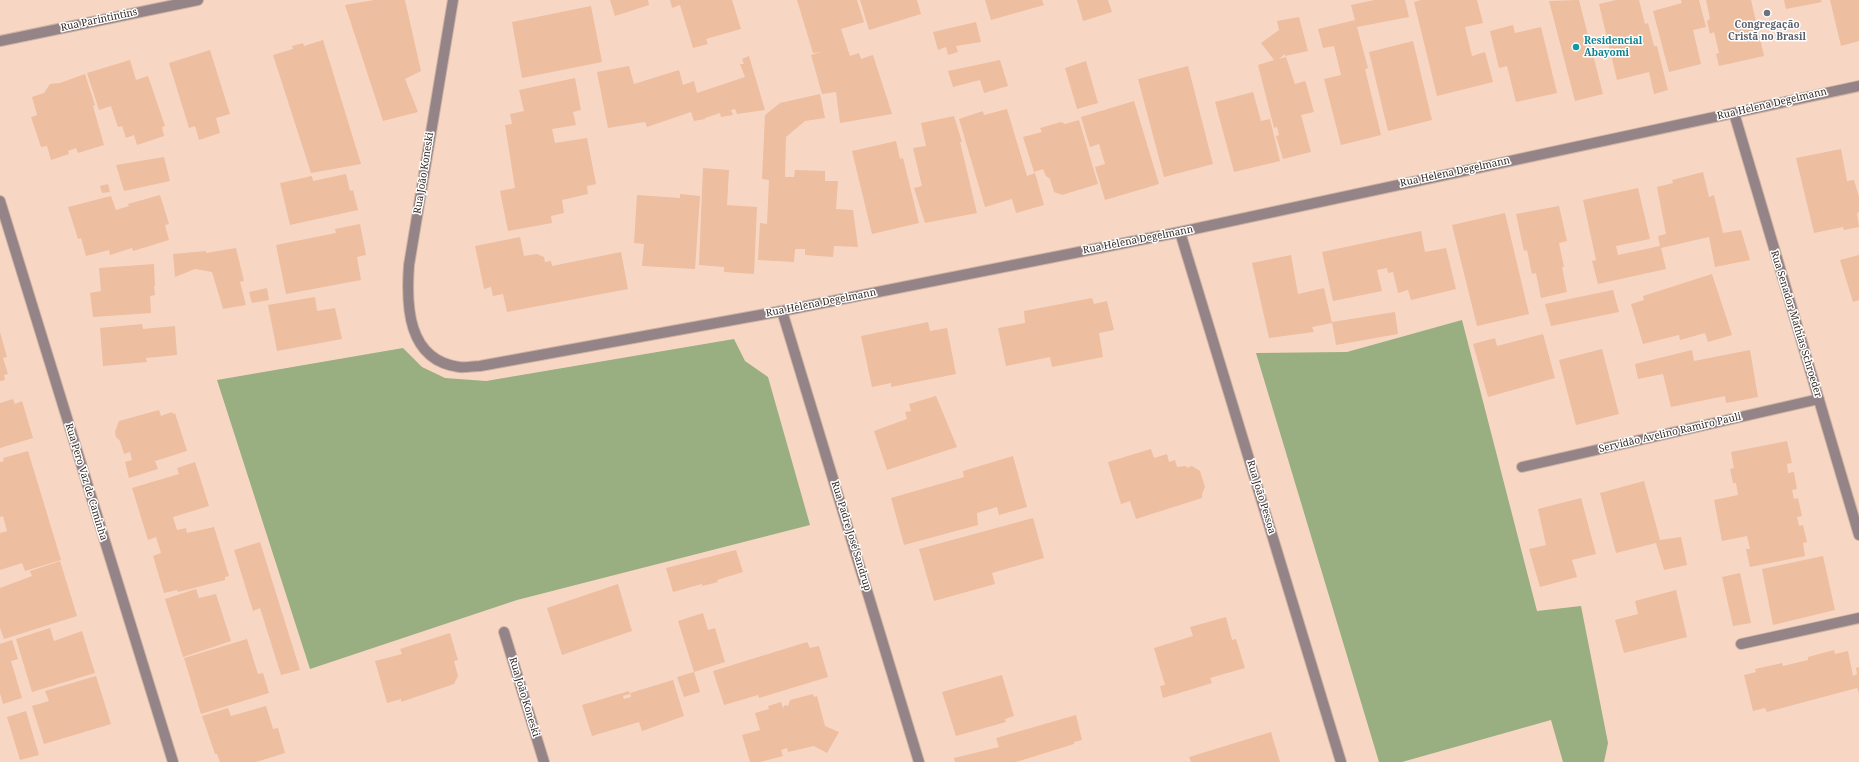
<!DOCTYPE html>
<meta charset="utf-8">
<style>
body{margin:0}
canvas{display:block;background:#f7d7c3}
</style>
<canvas width="1859" height="762"></canvas>
<script>
const ctx = document.querySelector('canvas').getContext('2d');
ctx.lineJoin = 'round';
function fill(path, color) { ctx.fillStyle = color; ctx.fill(path, 'evenodd'); }
function trace(path, color, width, dash) { ctx.strokeStyle = color; ctx.lineWidth = width; ctx.lineCap = dash ? 'butt' : 'round'; ctx.setLineDash(dash || []); ctx.stroke(path); }
function write(font, color, halo, rows, align = 'center') {
  ctx.font = font + ' "Noto Serif",serif'; ctx.lineWidth = 3; ctx.setLineDash([]); ctx.textBaseline = 'middle'; ctx.strokeStyle = halo; ctx.fillStyle = color; for (const [text, x, y, turn = 0] of rows) {
    ctx.save(); ctx.translate(x, y); ctx.rotate((+turn || 0) * Math.PI / 180); ctx.textAlign = isNaN(turn) ? turn : align; if (halo) ctx.strokeText(text, 0, 0); ctx.fillText(text, 0, 0); ctx.restore();
  }
}
fill(new Path2D(`
 M 1462,320 L 1537,611 L 1581,606 L 1608,743 L 1604,762 L 1563,762 L 1551,720 L 1402,762 L 1379,762 L 1256,353 L 1347,352 Z
 M 734,339 L 745,361 L 768,377 L 810,525 L 517,600 L 310,669 L 217,380 L 403,348 L 422,367 L 445,378 L 486,381 Z`), '#99ae81');
fill(new Path2D(`
 M 374,0 L 405,0 L 421,71 L 405,79 L 418,112 L 383,121 L 345,5 Z
 M 610,0 L 648,0 L 649,5 L 615,16 Z
 M 670,0 L 732,0 L 741,29 L 706,39 L 708,44 L 693,48 L 680,5 L 672,8 Z
 M 797,0 L 857,0 L 864,22 L 841,29 L 850,56 L 859,53 L 861,59 L 873,55 L 892,114 L 840,123 L 836,92 L 822,94 L 811,55 L 821,52 L 813,53 Z
 M 860,0 L 917,0 L 921,14 L 869,30 Z
 M 985,0 L 1042,0 L 1044,5 L 991,20 Z
 M 1077,0 L 1108,0 L 1112,12 L 1083,21 Z
 M 1374,0 L 1405,0 L 1409,17 L 1357,27 L 1368,68 L 1365,69 L 1381,135 L 1341,145 L 1324,79 L 1341,75 L 1334,46 L 1323,48 L 1318,29 L 1355,20 L 1351,5 Z
 M 1421,0 L 1477,0 L 1483,23 L 1465,27 L 1472,56 L 1485,52 L 1493,82 L 1437,96 L 1414,2 Z
 M 1579,0 L 1603,94 L 1575,101 L 1549,1 Z
 M 1616,0 L 1639,0 L 1645,24 L 1648,23 L 1654,46 L 1657,46 L 1668,90 L 1654,94 L 1649,72 L 1617,80 L 1599,4 Z
 M 1681,0 L 1699,0 L 1706,27 L 1693,30 L 1701,64 L 1669,72 L 1653,11 L 1682,3 Z
 M 1706,0 L 1751,0 L 1764,56 L 1719,66 L 1716,54 L 1719,53 L 1714,32 L 1710,34 L 1707,21 L 1710,19 Z
 M 1784,0 L 1821,0 L 1822,2 L 1786,9 Z
 M 1830,0 L 1859,0 L 1859,41 L 1841,46 Z
 M 591,6 L 602,62 L 522,78 L 512,22 Z
 M 1299,17 L 1308,51 L 1285,56 L 1285,54 L 1279,59 L 1286,57 L 1295,84 L 1305,81 L 1306,83 L 1314,112 L 1301,115 L 1311,152 L 1283,159 L 1276,136 L 1279,135 L 1277,127 L 1274,128 L 1258,65 L 1274,60 L 1261,43 L 1279,30 L 1277,21 Z
 M 976,22 L 981,42 L 956,46 L 958,52 L 948,55 L 946,47 L 938,50 L 933,32 Z
 M 1513,25 L 1515,33 L 1541,27 L 1557,93 L 1516,102 L 1507,66 L 1499,68 L 1490,31 Z
 M 323,40 L 361,164 L 311,173 L 273,55 L 293,49 L 292,46 L 303,43 L 304,46 Z
 M 1413,41 L 1432,120 L 1388,131 L 1369,52 Z
 M 210,50 L 230,114 L 216,118 L 220,133 L 199,140 L 195,126 L 189,128 L 169,63 Z
 M 749,56 L 765,110 L 737,114 L 735,109 L 731,110 L 733,115 L 721,117 L 720,113 L 705,118 L 705,119 L 694,121 L 691,112 L 647,127 L 645,122 L 608,128 L 597,72 L 629,66 L 634,84 L 679,70 L 683,85 L 694,81 L 697,93 L 745,77 L 740,64 L 744,64 L 742,59 Z
 M 130,60 L 136,80 L 148,76 L 165,126 L 162,127 L 164,136 L 137,145 L 134,135 L 126,138 L 122,126 L 118,127 L 111,106 L 99,110 L 87,73 Z
 M 1000,60 L 1008,86 L 984,93 L 980,80 L 953,87 L 948,71 Z
 M 1086,61 L 1098,103 L 1077,109 L 1065,68 Z
 M 1188,66 L 1213,164 L 1164,177 L 1138,79 Z
 M 85,74 L 95,105 L 93,106 L 104,145 L 78,153 L 76,148 L 68,151 L 69,154 L 51,160 L 47,146 L 41,147 L 31,117 L 37,115 L 32,97 L 44,93 L 50,84 L 60,83 Z
 M 575,78 L 581,110 L 573,112 L 576,125 L 552,129 L 555,143 L 587,138 L 596,184 L 587,186 L 588,194 L 562,200 L 564,213 L 551,216 L 552,223 L 508,231 L 500,191 L 515,188 L 505,125 L 512,124 L 510,114 L 524,111 L 519,90 Z
 M 1253,92 L 1261,121 L 1270,119 L 1280,161 L 1234,172 L 1215,102 Z
 M 820,94 L 825,118 L 805,121 L 786,137 L 785,177 L 794,177 L 795,170 L 825,171 L 825,181 L 838,181 L 836,209 L 853,210 L 858,247 L 834,246 L 833,257 L 805,255 L 805,249 L 795,249 L 794,262 L 758,260 L 760,223 L 767,224 L 769,180 L 762,179 L 765,115 L 780,103 Z
 M 1134,101 L 1159,184 L 1105,200 L 1095,167 L 1105,164 L 1099,144 L 1090,147 L 1081,117 Z
 M 1007,109 L 1027,176 L 1035,173 L 1044,205 L 1016,213 L 1012,199 L 985,207 L 959,119 L 983,111 L 984,115 Z
 M 954,116 L 962,142 L 960,142 L 977,213 L 925,223 L 914,188 L 922,186 L 913,148 L 926,146 L 921,123 Z
 M 1079,120 L 1098,184 L 1062,195 L 1054,192 L 1050,179 L 1046,176 L 1043,169 L 1034,172 L 1023,137 L 1042,132 L 1040,128 L 1061,122 L 1065,124 Z
 M 896,141 L 900,159 L 903,158 L 919,223 L 872,234 L 852,151 Z
 M 1841,149 L 1847,181 L 1854,180 L 1859,197 L 1859,212 L 1857,213 L 1859,227 L 1844,230 L 1843,227 L 1814,233 L 1796,158 Z
 M 164,157 L 170,181 L 124,191 L 116,165 Z
 M 703,168 L 729,170 L 727,205 L 757,207 L 754,274 L 724,272 L 724,267 L 699,265 Z
 M 1703,172 L 1709,197 L 1714,195 L 1723,233 L 1741,230 L 1750,260 L 1715,267 L 1709,237 L 1661,248 L 1666,269 L 1598,284 L 1592,261 L 1596,260 L 1583,200 L 1638,188 L 1650,239 L 1616,246 L 1618,255 L 1660,246 L 1658,236 L 1666,234 L 1657,187 L 1673,183 L 1672,180 Z
 M 346,174 L 350,191 L 353,190 L 358,210 L 290,225 L 280,183 L 312,176 L 313,181 Z
 M 108,184 L 110,192 L 102,193 L 100,186 Z
 M 680,194 L 700,196 L 695,269 L 642,266 L 644,244 L 634,243 L 637,195 L 680,198 Z
 M 160,195 L 169,224 L 165,225 L 169,240 L 133,251 L 132,248 L 110,255 L 109,250 L 86,256 L 81,238 L 78,239 L 68,207 L 111,196 L 116,210 L 129,206 L 128,204 Z
 M 1559,206 L 1567,241 L 1559,243 L 1564,267 L 1562,267 L 1567,292 L 1541,298 L 1536,273 L 1532,274 L 1527,250 L 1524,251 L 1516,214 Z
 M 1505,213 L 1529,314 L 1477,326 L 1452,225 Z
 M 360,224 L 366,255 L 357,257 L 361,280 L 286,294 L 276,245 L 336,233 L 335,229 Z
 M 1421,231 L 1425,252 L 1446,248 L 1456,289 L 1411,300 L 1408,290 L 1398,293 L 1393,272 L 1388,273 L 1387,268 L 1377,270 L 1382,291 L 1333,301 L 1322,252 Z
 M 520,237 L 524,256 L 537,254 L 544,257 L 545,262 L 551,261 L 552,266 L 621,252 L 628,289 L 507,312 L 503,294 L 493,296 L 491,287 L 484,289 L 475,246 Z
 M 236,248 L 244,281 L 240,282 L 246,305 L 223,309 L 212,272 L 195,269 L 175,277 L 173,254 L 206,251 L 206,253 Z
 M 1291,255 L 1298,294 L 1324,288 L 1332,323 L 1312,327 L 1314,332 L 1269,338 L 1252,263 Z
 M 1859,255 L 1859,300 L 1853,302 L 1840,260 Z
 M 154,264 L 155,286 L 154,286 L 155,295 L 150,296 L 151,313 L 93,317 L 90,293 L 101,291 L 99,268 Z
 M 1712,274 L 1732,335 L 1708,342 L 1705,333 L 1680,340 L 1679,335 L 1643,344 L 1631,304 L 1644,300 L 1643,296 Z
 M 267,288 L 269,300 L 252,303 L 249,292 Z
 M 1613,290 L 1619,312 L 1551,326 L 1545,304 Z
 M 315,297 L 317,311 L 335,308 L 342,339 L 277,351 L 268,305 Z
 M 1092,298 L 1094,304 L 1107,301 L 1114,330 L 1099,333 L 1103,357 L 1052,367 L 1050,357 L 1006,366 L 998,328 L 1025,323 L 1024,311 Z
 M 1395,312 L 1398,334 L 1336,345 L 1332,322 Z
 M 928,322 L 930,331 L 947,328 L 956,374 L 891,387 L 891,383 L 872,387 L 861,336 Z
 M 142,324 L 143,329 L 175,326 L 177,355 L 146,358 L 147,362 L 103,366 L 100,328 Z
 M 0,332 L 7,357 L 3,358 L 8,374 L 4,375 L 5,380 L 0,381 Z
 M 1543,334 L 1555,378 L 1488,397 L 1473,344 L 1495,338 L 1497,346 Z
 M 1602,349 L 1619,414 L 1576,425 L 1559,360 Z
 M 1692,350 L 1694,361 L 1750,350 L 1758,397 L 1726,403 L 1725,396 L 1671,407 L 1663,374 L 1638,379 L 1635,364 Z
 M 936,396 L 957,447 L 887,470 L 874,431 L 907,419 L 905,412 L 911,411 L 909,404 Z
 M 13,399 L 15,404 L 22,401 L 33,438 L 0,448 L 0,403 Z
 M 159,410 L 161,416 L 172,412 L 173,414 L 175,413 L 187,451 L 155,461 L 158,469 L 129,478 L 125,462 L 132,460 L 130,452 L 124,454 L 120,441 L 116,437 L 115,432 L 119,421 Z
 M 1787,441 L 1792,463 L 1787,464 L 1788,473 L 1794,472 L 1797,489 L 1792,490 L 1794,499 L 1798,498 L 1802,516 L 1797,517 L 1799,526 L 1803,525 L 1807,542 L 1803,543 L 1805,556 L 1750,567 L 1746,549 L 1750,549 L 1747,536 L 1722,541 L 1714,500 L 1738,495 L 1736,483 L 1733,483 L 1730,469 L 1734,468 L 1731,452 Z
 M 1151,449 L 1154,458 L 1167,454 L 1169,462 L 1175,460 L 1177,467 L 1186,466 L 1187,468 L 1192,466 L 1200,471 L 1205,487 L 1202,494 L 1202,498 L 1136,519 L 1130,501 L 1121,504 L 1108,462 Z
 M 28,451 L 61,560 L 25,571 L 22,563 L 0,570 L 0,533 L 7,531 L 3,516 L 0,517 L 0,462 L 4,461 L 3,458 Z
 M 1013,456 L 1027,507 L 999,515 L 997,507 L 977,513 L 978,525 L 904,545 L 891,498 L 964,477 L 963,471 Z
 M 195,462 L 209,506 L 173,517 L 177,530 L 186,528 L 187,533 L 214,527 L 229,576 L 225,577 L 225,580 L 178,592 L 177,590 L 164,593 L 153,556 L 161,553 L 156,537 L 148,540 L 132,488 L 179,474 L 177,468 Z
 M 1644,481 L 1660,540 L 1681,537 L 1687,565 L 1664,570 L 1656,543 L 1616,553 L 1600,493 Z
 M 1581,498 L 1596,554 L 1572,560 L 1577,577 L 1540,587 L 1529,549 L 1546,545 L 1538,509 Z
 M 1033,518 L 1044,558 L 992,573 L 995,584 L 934,601 L 919,549 Z
 M 260,542 L 300,670 L 281,675 L 260,608 L 253,611 L 234,550 Z
 M 736,550 L 743,572 L 717,580 L 718,582 L 702,586 L 702,584 L 673,592 L 666,568 Z
 M 1823,556 L 1835,610 L 1773,625 L 1762,569 Z
 M 60,561 L 77,616 L 4,639 L 0,628 L 0,588 L 32,576 L 30,571 Z
 M 1740,573 L 1751,623 L 1733,626 L 1722,577 Z
 M 618,584 L 632,631 L 562,655 L 547,608 Z
 M 196,589 L 199,598 L 216,594 L 231,641 L 183,657 L 165,599 Z
 M 1676,590 L 1687,637 L 1624,653 L 1615,620 L 1638,614 L 1635,601 Z
 M 703,613 L 708,630 L 715,628 L 725,662 L 694,672 L 678,621 Z
 M 1226,617 L 1232,640 L 1236,639 L 1245,668 L 1210,678 L 1212,683 L 1163,698 L 1160,686 L 1165,685 L 1154,648 L 1193,636 L 1190,627 Z
 M 50,628 L 54,641 L 82,631 L 95,673 L 32,692 L 16,639 Z
 M 450,633 L 458,660 L 454,661 L 458,676 L 454,684 L 401,702 L 401,699 L 387,703 L 375,661 L 402,654 L 400,649 Z
 M 247,639 L 258,674 L 263,673 L 269,693 L 201,714 L 184,658 Z
 M 12,640 L 18,659 L 11,661 L 22,698 L 3,704 L 0,693 L 0,644 Z
 M 807,642 L 810,648 L 819,646 L 828,677 L 759,698 L 758,695 L 724,705 L 713,671 Z
 M 1834,650 L 1835,654 L 1848,651 L 1853,676 L 1857,674 L 1856,668 L 1859,667 L 1859,693 L 1857,688 L 1767,712 L 1765,708 L 1753,711 L 1744,675 L 1756,672 L 1755,669 L 1782,663 L 1783,666 L 1808,660 L 1808,657 Z
 M 694,672 L 700,692 L 684,697 L 677,677 Z
 M 1002,675 L 1014,716 L 1005,719 L 1006,722 L 956,736 L 942,692 Z
 M 96,676 L 111,724 L 44,744 L 32,706 L 49,701 L 45,691 Z
 M 673,680 L 684,716 L 642,731 L 639,722 L 592,736 L 582,705 L 629,691 L 630,694 L 623,696 L 624,699 L 631,697 L 630,693 Z
 M 813,694 L 814,697 L 817,696 L 825,726 L 839,732 L 827,753 L 814,746 L 788,752 L 787,748 L 781,750 L 783,756 L 760,762 L 750,762 L 742,735 L 760,730 L 755,713 L 769,709 L 768,706 L 781,702 L 783,708 L 785,705 L 788,706 L 790,700 Z
 M 266,706 L 273,729 L 278,728 L 285,753 L 256,762 L 220,762 L 217,754 L 215,754 L 202,716 L 228,708 L 231,716 Z
 M 26,711 L 39,755 L 20,760 L 7,717 Z
 M 1076,715 L 1082,740 L 1074,742 L 1074,744 L 1016,762 L 955,762 L 954,758 L 999,747 L 996,738 Z
 M 1271,732 L 1280,762 L 1191,762 L 1189,757 Z`), '#edbea0');
const minor = new Path2D(`
 M 453,0 L 409,265 C 406,305 407,360 459,367 C 465,368 473,366 480,366 L 782,311 L 1180,232 L 1859,86
 M 0,41 L 198,0
 M 1734,113 L 1859,535
 M 0,201 L 173,762
 M 1180,232 L 1341,762
 M 782,311 L 919,762
 M 1522,467 L 1819,399
 M 504,632 L 544,762
 M 1741,644 L 1859,618`);
trace(minor, '#d0b4a3', 12);
trace(minor, '#948488', 10);
for (const [x, y, r, color] of [
 [1767,13,4,"#6b7280"],
 [1576,47,4,"#0f9aa8"]
]) { const dot = new Path2D(); dot.arc(x, y, r, 0, 2 * Math.PI); ctx.fillStyle = color; ctx.fill(dot); trace(dot, '#fff', 1.5); }
write('10px', '#352921', '#fff', [
 ["Rua Parintintins",99,20,-12],
 ["Rua Helena Degelmann",1772,104,-13],
 ["Rua Helena Degelmann",1455,172,-12],
 ["Rua João Koneski",424,173,-81],
 ["Rua Helena Degelmann",1138,240,-11],
 ["Rua Helena Degelmann",821,303,-11],
 ["Rua Senador Mathias Schroeder",1796,324,73],
 ["Servidão Avelino Ramiro Pauli",1670,433,-13],
 ["Rua Pero Vaz de Caminha",86,482,73],
 ["Rua João Pessoa",1261,497,73],
 ["Rua Padre José Sandrup",851,536,73],
 ["Rua João Koneski",524,697,73]
]);
write('bold 10px', '#5b616d', '#fff', [
 ["Congregação",1767,25],
 ["Cristã no Brasil",1767,37]
]);
write('bold 10px', '#0d838f', '#fff', [
 ["Residencial",1584,41],
 ["Abayomi",1584,53]
], 'left');
</script>
